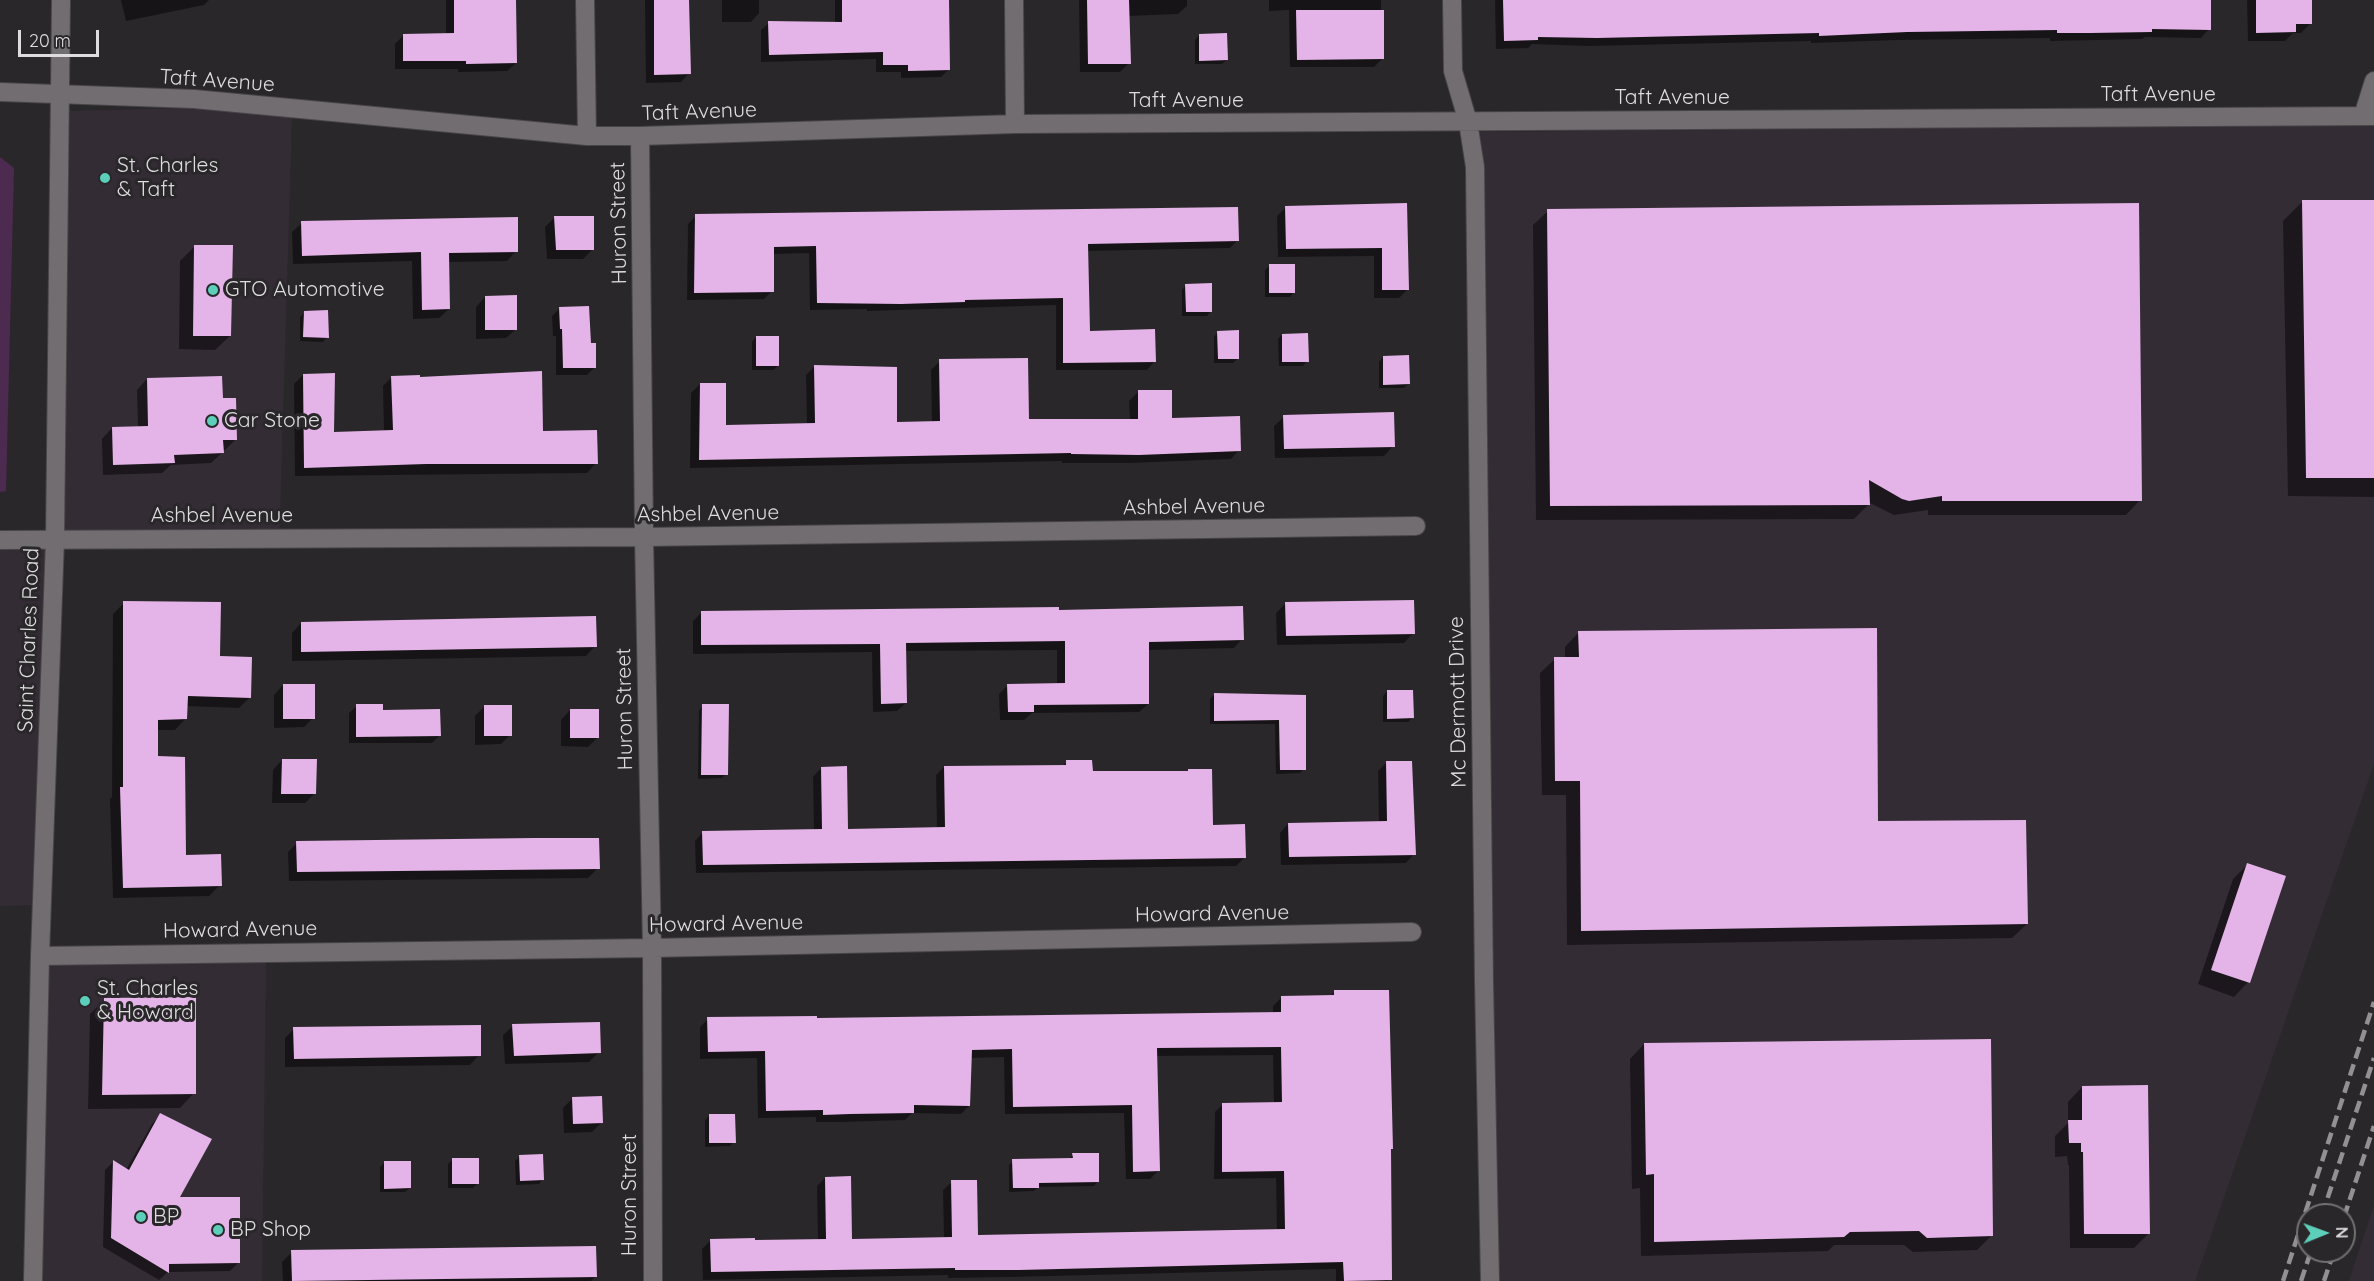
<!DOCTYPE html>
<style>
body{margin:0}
#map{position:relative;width:2374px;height:1281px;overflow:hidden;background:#2a272b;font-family:Quicksand,sans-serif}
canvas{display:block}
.north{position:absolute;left:2296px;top:1203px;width:60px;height:60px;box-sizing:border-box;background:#2a272b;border:2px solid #726f73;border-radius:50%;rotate:89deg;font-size:16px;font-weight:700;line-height:24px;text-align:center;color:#dedcde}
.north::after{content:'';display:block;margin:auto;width:21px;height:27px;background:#5dceb9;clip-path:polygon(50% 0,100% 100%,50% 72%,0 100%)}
.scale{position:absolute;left:18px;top:30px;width:81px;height:27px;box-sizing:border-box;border:3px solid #dedcde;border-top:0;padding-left:8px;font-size:18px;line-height:21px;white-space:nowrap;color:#dedcde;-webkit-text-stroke:4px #2a272b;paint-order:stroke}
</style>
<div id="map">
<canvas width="2374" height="1281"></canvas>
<div class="north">N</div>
<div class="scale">20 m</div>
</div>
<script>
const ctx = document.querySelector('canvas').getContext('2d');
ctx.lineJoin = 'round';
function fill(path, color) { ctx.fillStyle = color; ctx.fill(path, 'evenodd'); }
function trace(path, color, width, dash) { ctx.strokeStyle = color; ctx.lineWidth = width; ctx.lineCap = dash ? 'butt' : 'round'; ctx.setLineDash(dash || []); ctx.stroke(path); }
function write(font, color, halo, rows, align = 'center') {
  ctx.font = font + ' Quicksand,sans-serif'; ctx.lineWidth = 6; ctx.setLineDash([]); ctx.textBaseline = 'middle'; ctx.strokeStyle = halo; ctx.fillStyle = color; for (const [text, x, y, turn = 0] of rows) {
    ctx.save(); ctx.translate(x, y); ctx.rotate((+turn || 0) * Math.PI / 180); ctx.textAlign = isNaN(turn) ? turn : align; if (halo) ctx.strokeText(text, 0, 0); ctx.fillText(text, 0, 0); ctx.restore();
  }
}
fill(new Path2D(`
 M 197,108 L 292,117 L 279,547 L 62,546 L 70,111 Z
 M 2374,125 L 2374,764 L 2195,1281 L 1497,1281 L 1485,175 L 1480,132 Z
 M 48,539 L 36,905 L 0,906 L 0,542 Z
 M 266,962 L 262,1281 L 40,1281 L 49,964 Z
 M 2374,1205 L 2374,1281 L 2349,1281 Z`), '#342c35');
fill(new Path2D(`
 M 0,157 L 14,168 L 6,491 L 0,492 Z`), '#4d2a4f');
fill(new Path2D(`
 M 121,0 L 209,0 L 204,5 L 126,21 Z
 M 446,0 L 514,0 L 516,63 L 507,71 L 458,72 L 458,69 L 395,69 L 395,44 L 404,35 L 446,35 Z
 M 645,0 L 688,0 L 689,73 L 681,82 L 646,83 Z
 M 722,0 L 759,0 L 759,13 L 751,22 L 722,22 Z
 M 835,0 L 948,0 L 949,69 L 941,77 L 901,78 L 901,72 L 876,72 L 876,59 L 761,62 L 761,30 L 769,23 L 835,23 Z
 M 1079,0 L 1187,0 L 1187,6 L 1178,14 L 1128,16 L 1129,63 L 1120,72 L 1080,72 Z
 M 1269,0 L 1381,0 L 1382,59 L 1374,67 L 1290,67 L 1289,10 L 1269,11 Z
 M 1495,0 L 2210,0 L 2209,29 L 2201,38 L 2145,37 L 2142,39 L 2050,41 L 2050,38 L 1898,40 L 1811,43 L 1811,41 L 1588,46 L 1532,44 L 1528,48 L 1496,49 Z
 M 2247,0 L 2311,0 L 2311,23 L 2301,33 L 2293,33 L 2285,41 L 2248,41 Z
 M 1199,35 L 1227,60 L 1222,64 L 1195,64 L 1195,40 Z
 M 2303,201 L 2374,201 L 2374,497 L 2288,496 L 2283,221 Z
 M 1405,205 L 1407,290 L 1399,298 L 1374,298 L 1374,256 L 1278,257 L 1277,216 L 1286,207 Z
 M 1548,211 L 2140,500 L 2126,515 L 1928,515 L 1928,510 L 1894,515 L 1870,503 L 1854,519 L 1536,520 L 1533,225 Z
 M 696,216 L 1238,240 L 1230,248 L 1087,251 L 1088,332 L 1154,362 L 1147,370 L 1056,370 L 1056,305 L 867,311 L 867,309 L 810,310 L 809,253 L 772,254 L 772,291 L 764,299 L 687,300 L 688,224 Z
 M 554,218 L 593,249 L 583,259 L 547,259 L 545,227 Z
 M 302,223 L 516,251 L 507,261 L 448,262 L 449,309 L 439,318 L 413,319 L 412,261 L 293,264 L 292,232 Z
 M 195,246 L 230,336 L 215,350 L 179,349 L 180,261 Z
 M 1269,266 L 1294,292 L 1290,297 L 1265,297 L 1265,270 Z
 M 1186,285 L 1211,311 L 1207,316 L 1182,316 L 1182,290 Z
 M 485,297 L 516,329 L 506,338 L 476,339 L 476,307 Z
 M 559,309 L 590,345 L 595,367 L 587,375 L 556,375 L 556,336 L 553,336 L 552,316 Z
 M 304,313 L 327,337 L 323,342 L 300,341 L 300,317 Z
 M 1218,332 L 1238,358 L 1233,363 L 1214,363 L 1214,337 Z
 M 1282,335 L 1307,361 L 1303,366 L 1279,366 L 1278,339 Z
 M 756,337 L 778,366 L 773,370 L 752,370 L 752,342 Z
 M 1383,357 L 1408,384 L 1404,388 L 1379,388 L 1379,362 Z
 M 940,361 L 1028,421 L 1130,420 L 1129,401 L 1138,392 L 1170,419 L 1239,450 L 1231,459 L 1129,463 L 1062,463 L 1062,461 L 690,468 L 691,393 L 700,384 L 725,426 L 807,424 L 806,375 L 815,366 L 895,424 L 932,423 L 931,370 Z
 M 303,375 L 333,433 L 384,432 L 383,386 L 392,377 L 419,378 L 542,432 L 596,463 L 587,473 L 295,476 L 294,384 Z
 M 147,379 L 221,400 L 236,439 L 225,450 L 222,450 L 222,453 L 211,463 L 171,465 L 162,473 L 103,475 L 102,439 L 112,428 L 138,427 L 137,390 Z
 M 1284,417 L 1393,446 L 1384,456 L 1275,458 L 1274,426 Z
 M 124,603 L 219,657 L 250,697 L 239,708 L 186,706 L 185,719 L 175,730 L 156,730 L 156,758 L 185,857 L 220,885 L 209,896 L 113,898 L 110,799 L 112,797 L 113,614 Z
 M 1286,603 L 1413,633 L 1404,643 L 1277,645 L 1276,613 Z
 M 1058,611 L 1242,639 L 1234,648 L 1148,650 L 1148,704 L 1139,712 L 1032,713 L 1024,720 L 1000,720 L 999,694 L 1008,685 L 1057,684 L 1057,650 L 905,651 L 906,703 L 897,711 L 873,712 L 872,652 L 693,654 L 693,621 L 701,613 Z
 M 301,623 L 595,646 L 586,656 L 292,661 L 292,633 Z
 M 1579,632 L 1877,822 L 2027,924 L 2012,938 L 1567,945 L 1566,795 L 1542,795 L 1540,673 L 1555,659 L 1565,659 L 1565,647 Z
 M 283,685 L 313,718 L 304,727 L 274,728 L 274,695 Z
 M 1387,691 L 1412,718 L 1408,722 L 1383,722 L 1383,696 Z
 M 1214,695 L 1304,697 L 1304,769 L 1300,773 L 1276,774 L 1275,724 L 1210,724 L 1210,699 Z
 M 357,706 L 381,711 L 439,736 L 432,743 L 349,743 L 349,713 Z
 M 485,706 L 510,735 L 501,744 L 475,745 L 475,716 Z
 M 703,706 L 726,774 L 722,778 L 698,779 L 699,710 Z
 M 570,710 L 598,737 L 588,747 L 561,746 L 561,720 Z
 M 282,760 L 314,794 L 305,803 L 272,803 L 273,770 Z
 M 1067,762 L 1091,773 L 1187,772 L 1189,770 L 1211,826 L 1244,858 L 1236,866 L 696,873 L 695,841 L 703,832 L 814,830 L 813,777 L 821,768 L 847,831 L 937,829 L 936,775 L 944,767 L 1062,766 Z
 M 1386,763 L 1414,854 L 1406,863 L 1281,865 L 1280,833 L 1288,824 L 1379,823 L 1378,771 Z
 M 297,843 L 598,868 L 588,878 L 289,881 L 288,852 Z
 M 2248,864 L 2248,982 L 2234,997 L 2198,984 L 2233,879 Z
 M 1334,992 L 1389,1150 L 1390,1279 L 1388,1281 L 1336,1281 L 1336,1269 L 1010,1277 L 948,1278 L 948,1275 L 703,1280 L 702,1249 L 711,1240 L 754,1242 L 818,1240 L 817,1186 L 825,1178 L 851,1240 L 944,1238 L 943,1190 L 952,1182 L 977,1237 L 1277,1231 L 1276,1178 L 1214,1179 L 1215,1112 L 1223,1104 L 1274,1104 L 1273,1055 L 1156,1056 L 1158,1171 L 1150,1179 L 1126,1179 L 1124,1113 L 1005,1114 L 1004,1057 L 970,1058 L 969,1106 L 961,1114 L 912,1113 L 905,1120 L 841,1122 L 816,1122 L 816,1117 L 758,1118 L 757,1058 L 700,1059 L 700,1027 L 708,1019 L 815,1020 L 1273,1014 L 1273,1006 L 1281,998 L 1329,997 Z
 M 105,999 L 194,1093 L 180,1108 L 88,1109 L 90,1014 Z
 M 513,1026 L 599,1052 L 589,1062 L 505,1064 L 503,1035 Z
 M 294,1029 L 479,1055 L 470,1065 L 285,1067 L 285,1038 Z
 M 1644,1044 L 1992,1235 L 1977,1250 L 1913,1252 L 1904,1245 L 1834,1245 L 1828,1251 L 1641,1256 L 1640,1188 L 1632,1189 L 1630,1059 Z
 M 2082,1087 L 2148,1234 L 2134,1248 L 2070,1248 L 2069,1165 L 2068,1165 L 2067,1156 L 2055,1157 L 2055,1136 L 2068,1123 L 2068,1102 Z
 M 573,1098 L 602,1122 L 592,1132 L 564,1133 L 563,1108 Z
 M 160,1115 L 178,1198 L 239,1262 L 230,1271 L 168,1272 L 159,1280 L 103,1247 L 105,1170 L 113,1162 L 126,1170 L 152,1124 Z
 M 709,1116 L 734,1142 L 730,1146 L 705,1147 L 705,1120 Z
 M 1073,1155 L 1098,1181 L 1094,1186 L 1038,1187 L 1034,1191 L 1009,1192 L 1009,1165 L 1013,1161 L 1068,1160 Z
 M 520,1156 L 543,1179 L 539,1184 L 516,1185 L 515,1161 Z
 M 453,1159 L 477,1184 L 473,1188 L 448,1188 L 448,1164 Z
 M 385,1162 L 410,1188 L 405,1192 L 380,1192 L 380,1167 Z
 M 292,1252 L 595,1277 L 591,1281 L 283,1281 L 282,1262 Z`), '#0007');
fill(new Path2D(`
 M 454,0 L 516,0 L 517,63 L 466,64 L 466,61 L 403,61 L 403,34 L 454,33 Z
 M 654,0 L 689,0 L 691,74 L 654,75 Z
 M 842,0 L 949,0 L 950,70 L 908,71 L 908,65 L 883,65 L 883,52 L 769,55 L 768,21 L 842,22 Z
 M 1087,0 L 1129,0 L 1131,64 L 1088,64 Z
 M 1503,0 L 2211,0 L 2211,30 L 2152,29 L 2152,32 L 2090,33 L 2057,33 L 2057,30 L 1907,32 L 1819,36 L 1819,33 L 1597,38 L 1538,37 L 1538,40 L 1504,41 Z
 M 2256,0 L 2312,0 L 2312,24 L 2296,24 L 2296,32 L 2256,33 Z
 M 1296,10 L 1384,10 L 1384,59 L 1297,60 Z
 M 1227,33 L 1228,60 L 1199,61 L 1199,34 Z
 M 2302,200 L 2374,200 L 2374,478 L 2306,478 Z
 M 1407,203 L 1409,290 L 1382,290 L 1382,248 L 1286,249 L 1285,206 Z
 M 2139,203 L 2142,501 L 1942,501 L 1942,496 L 1909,501 L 1902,499 L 1869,480 L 1870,505 L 1550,506 L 1547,209 Z
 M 1238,207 L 1239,241 L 1088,244 L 1090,331 L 1155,329 L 1156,362 L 1063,363 L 1063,298 L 965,300 L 965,302 L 901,304 L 817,303 L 816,246 L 774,247 L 774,292 L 694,293 L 695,214 Z
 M 554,216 L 594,216 L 594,250 L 556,250 Z
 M 518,217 L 518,252 L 449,253 L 450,309 L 422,310 L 421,252 L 302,256 L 301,221 Z
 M 194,245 L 233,245 L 231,336 L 193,336 Z
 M 1269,264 L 1295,264 L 1295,293 L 1269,293 Z
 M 1212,283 L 1212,312 L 1186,312 L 1185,284 Z
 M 517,295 L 517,330 L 485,330 L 485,296 Z
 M 589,306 L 591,343 L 596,343 L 596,368 L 563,368 L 562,329 L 560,329 L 559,307 Z
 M 328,310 L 329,338 L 303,337 L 304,311 Z
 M 1239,330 L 1239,359 L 1218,359 L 1217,331 Z
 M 1308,333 L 1309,362 L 1282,362 L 1282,334 Z
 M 756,336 L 779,336 L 779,366 L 756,366 Z
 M 1409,355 L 1410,384 L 1383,385 L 1383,356 Z
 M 1028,358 L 1029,419 L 1138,419 L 1138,390 L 1172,390 L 1172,418 L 1240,416 L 1241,451 L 1139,455 L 1071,454 L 1071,453 L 699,460 L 700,383 L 726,383 L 726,425 L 815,423 L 814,365 L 897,367 L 897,422 L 940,421 L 939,359 Z
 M 542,371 L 543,431 L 597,430 L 598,464 L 426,464 L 304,468 L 303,374 L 335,373 L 334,432 L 393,430 L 391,376 L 420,375 L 420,377 Z
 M 222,376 L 223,398 L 236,398 L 237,440 L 223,440 L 224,453 L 174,455 L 175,463 L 113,465 L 112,427 L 148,426 L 147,378 Z
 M 1394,412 L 1395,447 L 1284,449 L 1283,415 Z
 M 1414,600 L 1415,634 L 1286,636 L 1285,602 Z
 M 123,601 L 221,602 L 220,656 L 252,657 L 251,698 L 188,696 L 187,719 L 158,720 L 158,756 L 185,757 L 186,855 L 221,854 L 222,886 L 123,888 L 120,787 L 123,787 Z
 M 1243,606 L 1244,640 L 1149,642 L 1149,704 L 1034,705 L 1034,712 L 1008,712 L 1007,684 L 1065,683 L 1065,641 L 906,643 L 907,703 L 881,704 L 880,644 L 701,645 L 701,611 L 1059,607 L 1059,610 Z
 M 596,616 L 597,647 L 301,652 L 301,622 Z
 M 1877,628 L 1878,821 L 2026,820 L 2028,924 L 1581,931 L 1580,781 L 1555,781 L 1554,657 L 1579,657 L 1578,631 Z
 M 283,684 L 315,684 L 315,719 L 283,719 Z
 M 1387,690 L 1413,690 L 1414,718 L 1387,719 Z
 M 1214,693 L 1306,695 L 1306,770 L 1280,770 L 1279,720 L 1214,721 Z
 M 356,704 L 383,704 L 383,710 L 440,709 L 441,736 L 356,737 Z
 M 702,704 L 729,704 L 728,775 L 701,775 Z
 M 484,705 L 512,705 L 512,736 L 484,736 Z
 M 570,709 L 599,709 L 599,738 L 570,738 Z
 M 282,759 L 317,759 L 316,794 L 281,794 Z
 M 1066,760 L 1092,760 L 1093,771 L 1188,771 L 1188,769 L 1212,769 L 1213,825 L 1245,824 L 1246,858 L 703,865 L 702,831 L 822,829 L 821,767 L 847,766 L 848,829 L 945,827 L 944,766 L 1066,765 Z
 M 1386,761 L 1412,761 L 1416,855 L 1289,857 L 1288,823 L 1387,821 Z
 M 534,838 L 599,838 L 600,869 L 297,872 L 296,841 Z
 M 2247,863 L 2286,876 L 2250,983 L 2211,970 Z
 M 1334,990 L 1389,990 L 1393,1149 L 1391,1149 L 1392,1280 L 1344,1281 L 1343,1262 L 1019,1270 L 955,1270 L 955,1268 L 711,1272 L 710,1239 L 755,1238 L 755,1240 L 826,1239 L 825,1177 L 851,1176 L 852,1239 L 952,1237 L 951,1180 L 977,1180 L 978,1235 L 1285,1229 L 1284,1171 L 1222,1172 L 1222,1103 L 1282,1102 L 1281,1047 L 1157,1048 L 1160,1171 L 1133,1172 L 1132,1105 L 1013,1107 L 1012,1049 L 972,1050 L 970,1106 L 914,1105 L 914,1113 L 850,1114 L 823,1115 L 823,1110 L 766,1111 L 765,1051 L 708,1052 L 707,1017 L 817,1016 L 817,1018 L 1281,1012 L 1281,996 L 1334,995 Z
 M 196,997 L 196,1094 L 102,1095 L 104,998 Z
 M 600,1022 L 601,1053 L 514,1056 L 512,1024 Z
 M 481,1025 L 481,1056 L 294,1059 L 293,1027 Z
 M 1991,1039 L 1993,1236 L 1927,1238 L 1919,1231 L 1850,1232 L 1844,1237 L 1654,1242 L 1654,1174 L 1646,1175 L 1644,1043 Z
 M 2148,1085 L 2150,1234 L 2084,1234 L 2083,1152 L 2081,1152 L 2081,1143 L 2069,1143 L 2068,1120 L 2082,1120 L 2082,1086 Z
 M 602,1096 L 603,1123 L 573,1124 L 572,1097 Z
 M 160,1113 L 212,1139 L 180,1197 L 240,1197 L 240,1263 L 169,1264 L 169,1273 L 111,1238 L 113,1160 L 129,1170 Z
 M 709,1114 L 735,1114 L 736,1143 L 709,1143 Z
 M 1072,1153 L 1099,1153 L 1099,1182 L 1039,1183 L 1039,1188 L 1013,1188 L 1012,1159 L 1073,1158 Z
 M 543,1154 L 544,1180 L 520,1181 L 519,1155 Z
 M 452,1158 L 479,1158 L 479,1184 L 452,1184 Z
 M 384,1161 L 411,1161 L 411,1188 L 384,1189 Z
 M 596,1246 L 597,1277 L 292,1281 L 291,1250 Z`), '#e4b3e7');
const minor = new Path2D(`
 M 585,0 L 587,136
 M 1014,0 L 1015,124
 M 1452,0 L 1453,71 L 1468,122 L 1475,167 L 1484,982 L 1490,1281
 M 0,92 L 194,99 L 587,136 L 640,136 L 1015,124 L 2374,116
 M 2363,116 L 2374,81
 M 640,136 L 644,537 L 652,948 L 653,1281
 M 0,540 L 644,537 L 1416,526
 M 40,956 L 652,948 L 1412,932`);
const secondary = new Path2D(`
 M 33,1281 L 40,956 L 55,539 L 61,0`);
trace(minor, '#484548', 20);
trace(secondary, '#484548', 20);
trace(minor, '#716d71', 18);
trace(secondary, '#716d71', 18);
trace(new Path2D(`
 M 2322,1215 L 2374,1058
 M 2344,1217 L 2374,1126
 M 2283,1281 L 2374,1002
 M 2301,1281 L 2311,1251
 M 2324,1281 L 2334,1251`), '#939093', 4.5, [12, 6]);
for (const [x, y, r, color] of [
 [105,178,6,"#5dceb9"],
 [213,290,6,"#5dceb9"],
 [212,421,6,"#5dceb9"],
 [85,1001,6,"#5dceb9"],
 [141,1217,6,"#5dceb9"],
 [218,1230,6,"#5dceb9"]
]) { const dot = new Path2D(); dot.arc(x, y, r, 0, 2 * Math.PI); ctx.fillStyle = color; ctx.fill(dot); trace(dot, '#2a272b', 2); }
write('21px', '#dedcde', '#2a272b', [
 ["Taft Avenue",217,81,4],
 ["Taft Avenue",2158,95],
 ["Taft Avenue",1672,98],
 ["Taft Avenue",1186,101],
 ["Taft Avenue",699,112,-2],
 ["Huron Street",619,223,-91],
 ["Ashbel Avenue",1194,507,-1],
 ["Ashbel Avenue",708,514,-1],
 ["Ashbel Avenue",222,516],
 ["Saint Charles Road",29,640,-88],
 ["Mc Dermott Drive",1458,702,-91],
 ["Huron Street",625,709,-91],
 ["Howard Avenue",1212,914,-1],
 ["Howard Avenue",726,924,-1],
 ["Howard Avenue",240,930,-1],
 ["Huron Street",630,1195,-90]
]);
write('21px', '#dedcde', '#2a272b', [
 ["St. Charles",117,166],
 ["& Taft",117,190],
 ["GTO Automotive",225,290],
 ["Car Stone",224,421],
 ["St. Charles",97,989],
 ["& Howard",97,1013],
 ["BP",153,1217],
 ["BP Shop",230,1230]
], 'left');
</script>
